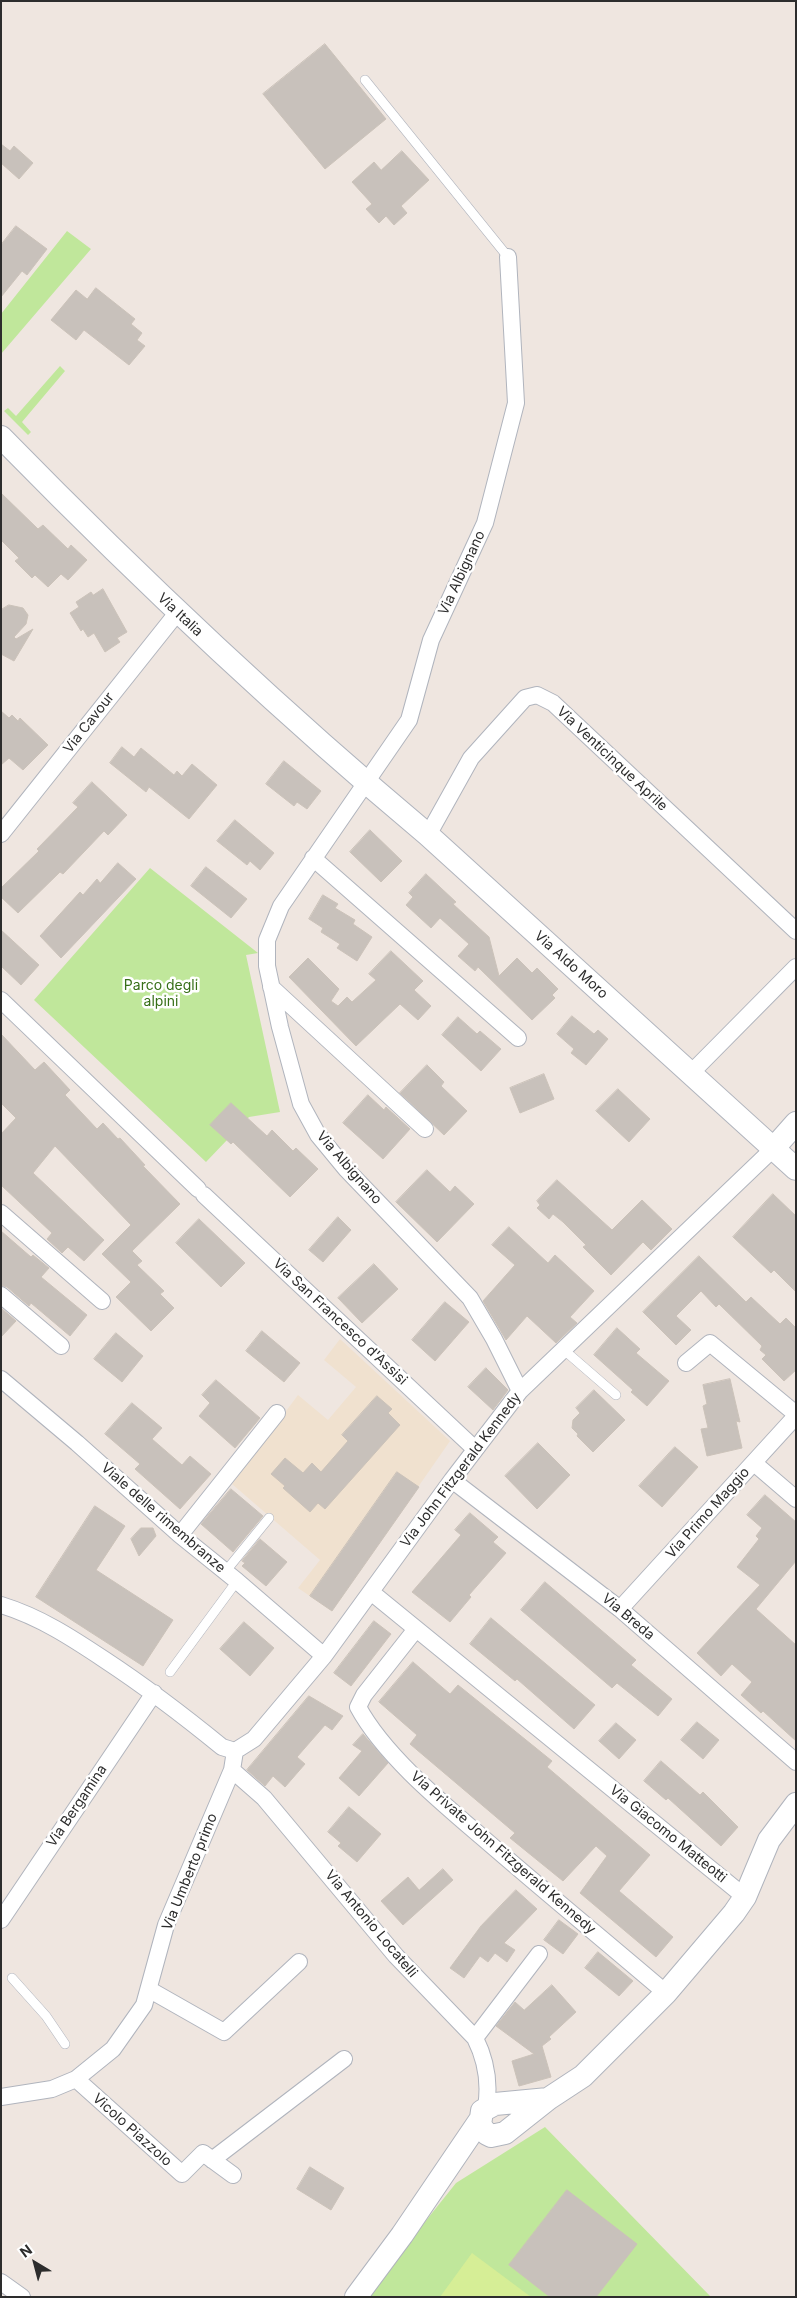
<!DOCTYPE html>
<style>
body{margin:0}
#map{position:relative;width:797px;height:2298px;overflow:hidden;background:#efe6e0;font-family:Inter,sans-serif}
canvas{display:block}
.frame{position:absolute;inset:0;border:2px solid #2d2d2d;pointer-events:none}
.north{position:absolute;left:10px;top:2238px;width:50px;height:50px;-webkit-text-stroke:4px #fff;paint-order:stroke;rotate:323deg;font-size:14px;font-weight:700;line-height:20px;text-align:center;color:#2d2d2d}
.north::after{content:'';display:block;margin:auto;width:18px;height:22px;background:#2d2d2d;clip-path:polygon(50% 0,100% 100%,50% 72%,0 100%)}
</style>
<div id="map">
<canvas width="797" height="2298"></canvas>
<div class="frame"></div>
<div class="north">N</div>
</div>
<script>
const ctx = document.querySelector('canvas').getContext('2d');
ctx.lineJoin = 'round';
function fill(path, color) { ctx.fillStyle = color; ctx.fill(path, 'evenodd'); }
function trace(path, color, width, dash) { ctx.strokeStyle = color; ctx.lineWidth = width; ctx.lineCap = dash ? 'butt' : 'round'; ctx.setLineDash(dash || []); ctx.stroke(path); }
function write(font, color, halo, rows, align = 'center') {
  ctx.font = font + ' Inter,sans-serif'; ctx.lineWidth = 5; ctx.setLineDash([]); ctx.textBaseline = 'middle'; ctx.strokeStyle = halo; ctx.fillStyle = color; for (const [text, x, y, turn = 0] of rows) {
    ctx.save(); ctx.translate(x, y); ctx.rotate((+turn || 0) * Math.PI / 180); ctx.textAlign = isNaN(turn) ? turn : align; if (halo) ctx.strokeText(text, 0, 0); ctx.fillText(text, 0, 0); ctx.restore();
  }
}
fill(new Path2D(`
 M 340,1339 L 450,1441 L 332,1611 L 298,1588 L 320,1560 L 232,1484 L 298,1395 L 328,1420 L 356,1387 L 324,1360 Z`), '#f0e1cf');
fill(new Path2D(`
 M 67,231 L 91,249 L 1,354 L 1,314 Z
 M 60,366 L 65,371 L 22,422 L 31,432 L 28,435 L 4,411 L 8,408 L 16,416 Z
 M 150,868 L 258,953 L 246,955 L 280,1112 L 249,1117 L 206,1162 L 34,1000 Z
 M 545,2127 L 711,2297 L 365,2297 L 456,2183 Z`), '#c0e79b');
fill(new Path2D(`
 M 472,2253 L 531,2297 L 440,2297 Z`), '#d6ee96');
const building = new Path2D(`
 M 325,44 L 386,119 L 325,169 L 263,94 Z
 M 1,144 L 10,151 L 14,146 L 33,163 L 19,179 L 1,163 Z
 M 402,151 L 429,180 L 401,206 L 407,213 L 394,225 L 386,216 L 379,223 L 366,209 L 372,204 L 352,182 L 374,162 L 381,170 Z
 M 16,226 L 47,249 L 27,275 L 22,271 L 1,297 L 1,245 Z
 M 96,288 L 135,319 L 131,324 L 142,333 L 137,340 L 145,346 L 129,365 L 84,330 L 76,340 L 51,320 L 76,290 L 87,299 Z
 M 1,493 L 38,529 L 43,525 L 68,549 L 71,545 L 87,560 L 68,580 L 61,574 L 48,587 L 35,575 L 32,578 L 15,561 L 19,558 L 1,540 Z
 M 103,589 L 127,632 L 117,638 L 120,642 L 105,652 L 94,633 L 88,637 L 83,629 L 81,631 L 70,613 L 79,607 L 76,602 L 91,592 L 93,595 Z
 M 9,605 L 23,608 L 28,615 L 26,624 L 14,637 L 16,639 L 33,629 L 14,661 L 1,654 L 1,610 Z
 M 1,711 L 9,718 L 12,715 L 18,721 L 20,718 L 48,745 L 23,770 L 9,758 L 1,765 Z
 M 122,747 L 134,757 L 141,748 L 174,775 L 177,771 L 182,776 L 192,764 L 217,785 L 189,819 L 149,787 L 146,792 L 110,763 Z
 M 284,761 L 321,791 L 307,809 L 297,802 L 294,806 L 266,784 Z
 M 92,782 L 127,815 L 108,835 L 104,831 L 63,874 L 60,872 L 18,913 L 1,897 L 1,888 L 39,851 L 37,849 L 78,807 L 73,803 Z
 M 235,820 L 274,853 L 260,870 L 250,861 L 247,865 L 217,841 Z
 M 370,830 L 402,861 L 381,882 L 350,852 Z
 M 118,863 L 136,879 L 61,958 L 40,936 L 80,892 L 83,895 L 97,879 L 100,883 Z
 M 206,867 L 247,899 L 231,918 L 191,886 Z
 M 426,874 L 456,902 L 453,904 L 489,937 L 499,976 L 517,958 L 532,973 L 537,968 L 558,989 L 552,995 L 555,998 L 532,1020 L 478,967 L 475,971 L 458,956 L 469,944 L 440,918 L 431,928 L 406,905 L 413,897 L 409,893 Z
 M 323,895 L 338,904 L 335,908 L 355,920 L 353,924 L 372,937 L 357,961 L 337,948 L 340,944 L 321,932 L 323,928 L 309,919 Z
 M 1,930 L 39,965 L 21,985 L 1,966 Z
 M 391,951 L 423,981 L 414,990 L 431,1006 L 418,1020 L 400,1004 L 356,1046 L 289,977 L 308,958 L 339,989 L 331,1001 L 338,1006 L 347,997 L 352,1002 L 376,980 L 369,974 Z
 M 572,1016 L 594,1034 L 598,1030 L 608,1039 L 586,1065 L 571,1053 L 574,1049 L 557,1034 Z
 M 458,1017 L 477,1034 L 480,1031 L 501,1049 L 481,1071 L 442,1035 Z
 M 1,1034 L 35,1070 L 44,1062 L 70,1090 L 65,1095 L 97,1129 L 103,1123 L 118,1139 L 120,1138 L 145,1165 L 143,1166 L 180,1204 L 132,1251 L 142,1261 L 137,1265 L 164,1291 L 160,1294 L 174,1308 L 151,1331 L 116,1297 L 131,1282 L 102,1254 L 131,1225 L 55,1146 L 33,1173 L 104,1240 L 84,1261 L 68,1247 L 62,1253 L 47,1239 L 52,1233 L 1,1185 L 1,1134 L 16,1118 L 1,1103 Z
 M 427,1065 L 444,1082 L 441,1086 L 467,1111 L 444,1135 L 400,1093 Z
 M 544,1074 L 554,1099 L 520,1113 L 510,1088 Z
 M 618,1089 L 650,1119 L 629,1142 L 596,1111 Z
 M 368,1095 L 384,1110 L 386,1107 L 410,1129 L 383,1159 L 343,1123 Z
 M 231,1103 L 267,1136 L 272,1130 L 293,1151 L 296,1148 L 318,1169 L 290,1197 L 233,1142 L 231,1144 L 210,1125 Z
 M 427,1170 L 450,1192 L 455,1186 L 474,1204 L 437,1242 L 396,1202 Z
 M 557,1180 L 612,1230 L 642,1200 L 672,1229 L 651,1250 L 643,1242 L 611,1275 L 583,1247 L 586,1245 L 563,1222 L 553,1214 L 549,1219 L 537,1208 L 540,1205 L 537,1201 Z
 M 773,1194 L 796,1216 L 796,1292 L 774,1270 L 771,1273 L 733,1237 Z
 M 338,1217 L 351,1230 L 323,1262 L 309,1250 Z
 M 199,1219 L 245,1263 L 221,1287 L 176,1243 Z
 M 509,1227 L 548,1263 L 555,1255 L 594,1291 L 570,1317 L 577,1323 L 556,1343 L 527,1316 L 506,1340 L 483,1301 L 515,1265 L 492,1245 Z
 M 1,1231 L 31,1257 L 33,1255 L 49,1268 L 41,1277 L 87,1315 L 70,1336 L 31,1303 L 29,1306 L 7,1287 L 1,1285 Z
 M 699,1256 L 746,1302 L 751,1297 L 780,1324 L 786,1318 L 796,1328 L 796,1370 L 784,1381 L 762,1359 L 766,1355 L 760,1350 L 762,1346 L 719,1304 L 716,1307 L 701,1291 L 676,1316 L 691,1330 L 676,1345 L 643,1312 Z
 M 374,1264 L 398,1289 L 362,1323 L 338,1298 Z
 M 445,1302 L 469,1322 L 435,1361 L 412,1340 Z
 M 1,1308 L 16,1321 L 1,1337 Z
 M 617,1328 L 640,1349 L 636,1353 L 669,1381 L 647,1406 L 631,1392 L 633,1390 L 594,1355 Z
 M 262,1331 L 300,1363 L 284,1382 L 246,1351 Z
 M 116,1333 L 143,1356 L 122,1382 L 94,1359 Z
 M 486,1368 L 508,1390 L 493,1410 L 468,1387 Z
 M 730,1379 L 740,1422 L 736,1421 L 742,1448 L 707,1456 L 701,1429 L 708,1428 L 703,1406 L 707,1404 L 703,1385 Z
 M 216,1380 L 260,1418 L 235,1448 L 199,1416 L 210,1403 L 202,1395 Z
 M 594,1390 L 625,1420 L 593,1452 L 577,1436 L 578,1434 L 572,1428 L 573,1420 L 580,1413 L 576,1408 Z
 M 377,1396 L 392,1409 L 388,1413 L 400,1425 L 325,1509 L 318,1503 L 310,1512 L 283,1488 L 285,1486 L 271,1474 L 285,1458 L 303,1473 L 312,1463 L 321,1472 L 348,1441 L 342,1435 Z
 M 132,1403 L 162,1428 L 152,1439 L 182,1465 L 190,1456 L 211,1474 L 180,1509 L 135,1469 L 140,1464 L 105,1434 Z
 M 538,1443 L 570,1475 L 537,1509 L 505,1476 Z
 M 675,1447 L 698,1467 L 662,1507 L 639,1486 Z
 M 397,1472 L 419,1487 L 332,1611 L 310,1596 Z
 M 231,1489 L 263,1516 L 233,1552 L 201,1524 Z
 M 765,1495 L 796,1522 L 796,1561 L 756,1609 L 796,1645 L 796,1741 L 763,1711 L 761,1713 L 741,1695 L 752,1682 L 732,1664 L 721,1676 L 697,1653 L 760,1585 L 737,1567 L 759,1539 L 756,1536 L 762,1528 L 747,1515 Z
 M 95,1506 L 125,1526 L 96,1570 L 173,1620 L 143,1666 L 36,1597 Z
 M 470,1513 L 498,1537 L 493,1542 L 506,1553 L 469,1595 L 471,1597 L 450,1622 L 412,1592 L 461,1535 L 455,1530 Z
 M 141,1528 L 153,1528 L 156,1536 L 139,1556 L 131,1539 Z
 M 260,1539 L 287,1562 L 266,1586 L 242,1566 L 245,1563 L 242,1561 Z
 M 545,1582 L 636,1660 L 631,1665 L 672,1699 L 658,1716 L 617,1683 L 612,1688 L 521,1610 Z
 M 491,1618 L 595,1705 L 574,1729 L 517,1679 L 515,1681 L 470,1644 Z
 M 374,1621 L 391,1634 L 351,1686 L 334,1673 Z
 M 244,1622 L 274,1648 L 250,1676 L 220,1649 Z
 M 413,1662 L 450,1694 L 458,1685 L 531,1744 L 552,1761 L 547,1767 L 650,1855 L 619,1891 L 673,1937 L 656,1957 L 580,1893 L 607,1856 L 596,1846 L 563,1881 L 510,1838 L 515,1833 L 410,1744 L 417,1735 L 379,1702 Z
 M 309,1696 L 343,1716 L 332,1730 L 325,1725 L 297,1757 L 305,1764 L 285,1787 L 273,1776 L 265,1786 L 247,1770 Z
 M 697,1722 L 719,1740 L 703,1759 L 681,1740 Z
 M 616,1723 L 636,1740 L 619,1759 L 599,1741 Z
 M 363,1734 L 388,1763 L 359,1796 L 339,1778 L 362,1751 L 353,1745 Z
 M 661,1761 L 700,1795 L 703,1792 L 738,1827 L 721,1846 L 668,1798 L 666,1800 L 644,1781 Z
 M 349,1807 L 381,1834 L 357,1862 L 338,1846 L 341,1843 L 328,1832 Z
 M 443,1869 L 453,1880 L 403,1925 L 381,1901 L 408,1877 L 419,1890 Z
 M 516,1890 L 537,1909 L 504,1943 L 515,1950 L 507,1962 L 495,1953 L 488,1962 L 480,1956 L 464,1978 L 450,1968 L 481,1926 Z
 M 559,1920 L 578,1934 L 563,1954 L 544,1940 Z
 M 598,1952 L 633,1981 L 619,1996 L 585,1968 Z
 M 552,1985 L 576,2012 L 549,2037 L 551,2039 L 542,2046 L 551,2077 L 519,2086 L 512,2061 L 534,2054 L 496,2026 L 515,2002 L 524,2010 Z
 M 310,2167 L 344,2188 L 331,2210 L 297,2189 Z
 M 567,2190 L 637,2244 L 596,2297 L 550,2297 L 509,2265 Z`);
fill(building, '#c8c1bb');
trace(building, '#cbc2b9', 1);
const lane = new Path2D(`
 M 365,80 L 508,257
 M 564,1350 L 616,1395
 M 225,1572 L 269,1518
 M 170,1672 L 237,1581
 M 12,1978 L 46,2016 L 65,2044`);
const street = new Path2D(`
 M 508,257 L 516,403 L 485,523 L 431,640 L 409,720 L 281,906 L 267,940 L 267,966 L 280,1027 L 301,1104 L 318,1135 L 346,1169 L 470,1298 L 494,1339 L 520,1391
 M 1,834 L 177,613
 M 428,835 L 471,758 L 525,698 L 537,695 L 553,703 L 796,931
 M 313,858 L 518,1038
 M 271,987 L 425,1129
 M 1,1000 L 198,1189
 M 691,1073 L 796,967
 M 204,1195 L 475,1449
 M 1,1213 L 102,1301
 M 1,1295 L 61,1346
 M 686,1363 L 710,1343 L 796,1414
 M 1,1379 L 77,1443 L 180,1535 L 237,1581 L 324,1656
 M 754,1463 L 796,1499
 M 452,1480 L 620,1609 L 796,1762
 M 180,1535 L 277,1413
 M 371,1592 L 745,1897
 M 1,1605 C 40,1617 72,1638 105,1660 C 146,1687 184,1716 222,1747 L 235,1751
 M 620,1609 L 796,1416
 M 416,1629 L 364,1695 L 358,1707 C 384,1755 441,1802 483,1838 C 543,1890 605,1941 666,1993
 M 235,1751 L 254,1739 L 324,1656 L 452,1480 L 520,1391 L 773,1149
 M 235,1751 L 232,1770 L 264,1798 L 396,1956 L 475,2038 C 486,2060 490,2083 486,2107
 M 1,1920 L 154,1693
 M 150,1990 L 224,2032 L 299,1962
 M 475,2038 L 539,1954
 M 76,2079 L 182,2174 L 203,2153 L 233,2175
 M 1,2097 L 52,2089 L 76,2079 L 113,2049 L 144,2005 L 166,1925 L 232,1770
 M 212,2160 L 344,2059
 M 1,2282 L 22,2297`);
const secondary = new Path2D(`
 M 1,437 C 137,576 279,710 428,835 L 796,1169
 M 773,1149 L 796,1123
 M 548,2099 L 495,2104 L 482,2111 L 480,2125 L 487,2134 L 491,2136 L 505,2133 L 548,2099 L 583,2076 L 666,1993 L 734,1913 L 745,1897 L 769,1840 L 796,1804
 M 356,2297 L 402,2235 L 480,2120`);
trace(lane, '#b0b4bd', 10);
trace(street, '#b0b4bd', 18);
trace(secondary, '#b0b4bd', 24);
trace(lane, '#fff', 9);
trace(street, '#fff', 16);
trace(secondary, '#fff', 22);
write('14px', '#2d2d2d', '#fff', [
 ["Via Albignano",462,573,-65],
 ["Via Italia",180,615,43],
 ["Via Cavour",89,723,-52],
 ["Via Venticinque Aprile",612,759,43],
 ["Via Aldo Moro",571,965,42],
 ["Via Albignano",349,1168,49],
 ["Via San Francesco d'Assisi",340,1322,43],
 ["Via John Fitzgerald Kennedy",461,1470,-53],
 ["Via Primo Maggio",708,1513,-48],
 ["Viale delle rimembranze",163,1518,41],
 ["Via Breda",628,1617,40],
 ["Via Bergamina",77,1806,-56],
 ["Via Giacomo Matteotti",668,1834,39],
 ["Via Private John Fitzgerald Kennedy",503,1853,41],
 ["Via Umberto primo",190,1872,-68],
 ["Via Antonio Locatelli",371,1924,50],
 ["Vicolo Piazzolo",132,2130,42]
]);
write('14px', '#376f18', '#fff', [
 ["Parco degli",161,986],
 ["alpini",161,1002]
]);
</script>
